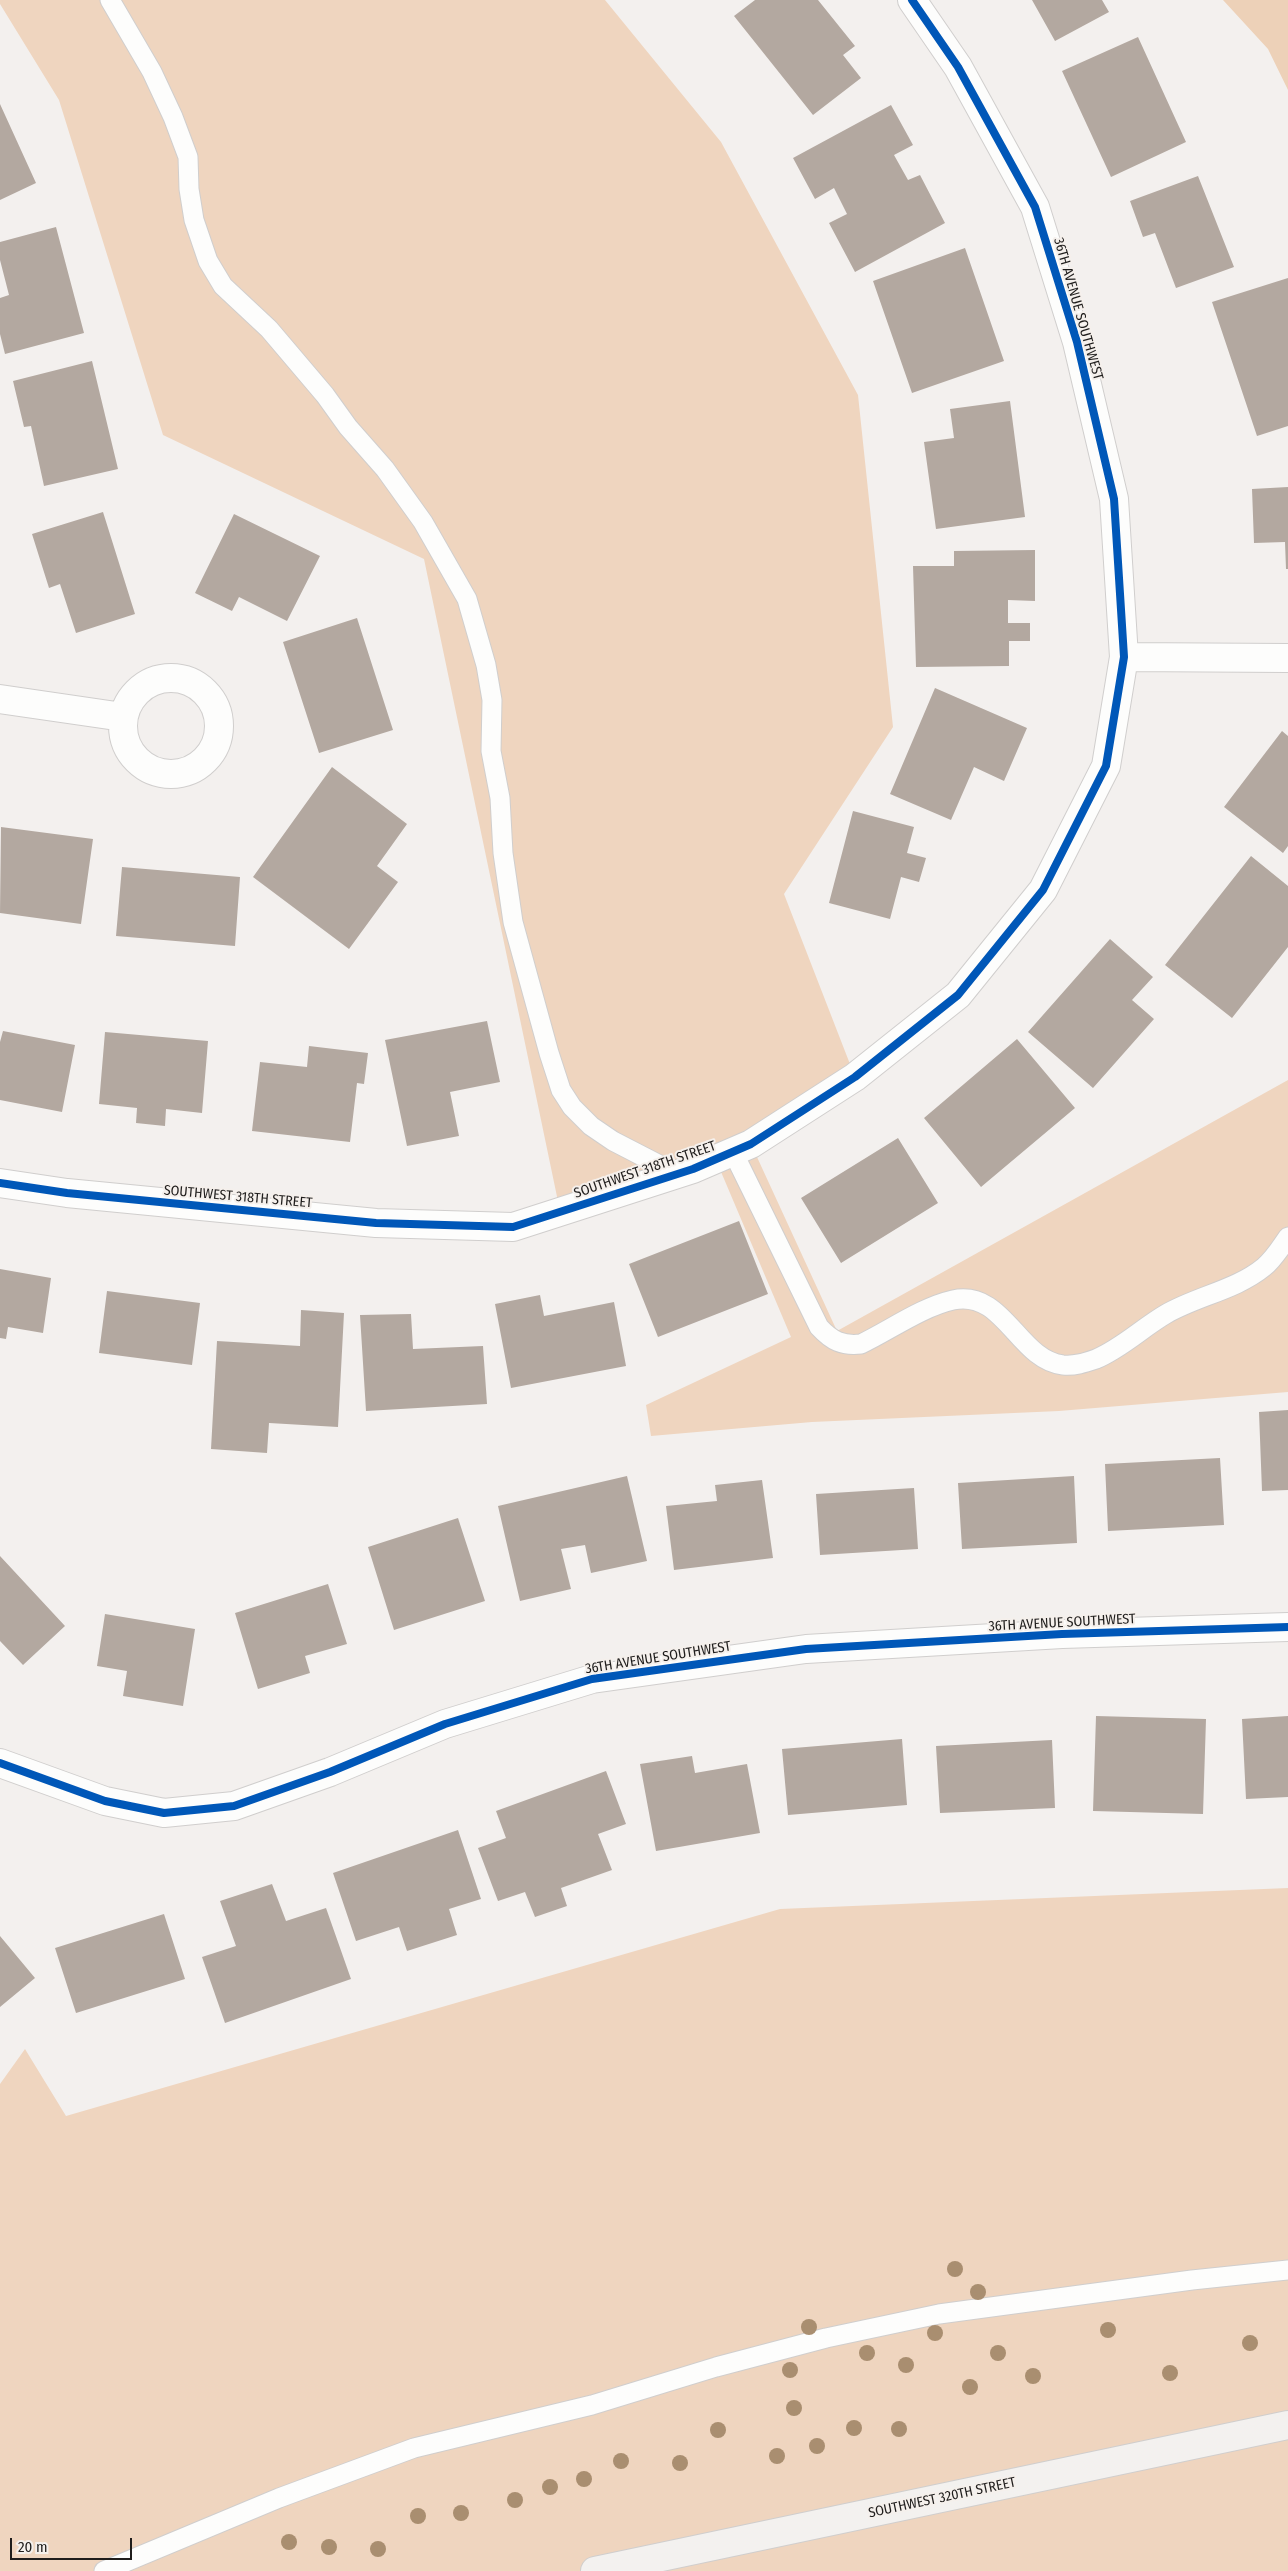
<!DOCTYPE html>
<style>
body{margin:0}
#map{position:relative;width:1288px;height:2571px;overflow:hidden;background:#f3f0ee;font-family:"Fira Sans Condensed",sans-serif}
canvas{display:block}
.scale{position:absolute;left:10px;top:2538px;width:122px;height:22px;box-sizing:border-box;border:2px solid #1f1d1c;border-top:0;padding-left:6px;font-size:15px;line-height:18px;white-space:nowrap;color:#1f1d1c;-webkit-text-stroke:4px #f5f0ec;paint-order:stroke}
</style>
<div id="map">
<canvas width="1288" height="2571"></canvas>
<div class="scale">20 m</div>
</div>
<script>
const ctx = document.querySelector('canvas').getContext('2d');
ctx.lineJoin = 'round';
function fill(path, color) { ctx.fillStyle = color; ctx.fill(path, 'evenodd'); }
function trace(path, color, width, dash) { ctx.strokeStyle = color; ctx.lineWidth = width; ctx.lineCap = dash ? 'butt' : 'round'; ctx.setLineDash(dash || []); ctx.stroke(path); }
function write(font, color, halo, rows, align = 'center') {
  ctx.font = font + ' "Fira Sans Condensed",sans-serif'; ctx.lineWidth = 4; ctx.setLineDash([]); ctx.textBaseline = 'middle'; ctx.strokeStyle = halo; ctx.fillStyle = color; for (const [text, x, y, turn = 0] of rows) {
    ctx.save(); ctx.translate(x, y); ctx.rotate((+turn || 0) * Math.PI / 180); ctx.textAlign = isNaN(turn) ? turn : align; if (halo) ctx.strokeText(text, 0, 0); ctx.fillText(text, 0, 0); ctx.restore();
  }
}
fill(new Path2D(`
 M 0,0 L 605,0 L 721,142 L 858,395 L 893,727 L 784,894 L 855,1077 L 751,1144 L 837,1331 L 1288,1080 L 1288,1392 L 1059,1411 L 812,1422 L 651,1436 L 646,1405 L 791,1337 L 716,1160 L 560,1211 L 424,559 L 163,435 L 59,100 L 0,4 Z
 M 1288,1888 L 1288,2571 L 0,2571 L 0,2084 L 25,2049 L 66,2116 L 780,1909 Z`), '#efd5bf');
fill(new Path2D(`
 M 1223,0 L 1288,0 L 1288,90 L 1268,49 Z`), '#edd1b8');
fill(new Path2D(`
 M 755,0 L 818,0 L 855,46 L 843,55 L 861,78 L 813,115 L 734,16 Z
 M 1032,0 L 1102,0 L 1109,12 L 1055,41 Z
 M 1138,37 L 1186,142 L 1111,177 L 1062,71 Z
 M 0,104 L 36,183 L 0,200 Z
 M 891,105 L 913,145 L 894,155 L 908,180 L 920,175 L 945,223 L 855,272 L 829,223 L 847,214 L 834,188 L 815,199 L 793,158 Z
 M 1198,176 L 1234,267 L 1176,288 L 1155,233 L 1143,237 L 1130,201 Z
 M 56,227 L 84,333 L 5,354 L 0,334 L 0,298 L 9,295 L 0,260 L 0,242 Z
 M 965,248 L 1004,361 L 912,393 L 873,281 Z
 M 1288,278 L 1288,426 L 1257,436 L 1212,302 Z
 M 92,361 L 118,469 L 44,486 L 31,426 L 24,427 L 13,381 Z
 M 1010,401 L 1025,517 L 936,529 L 924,442 L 954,438 L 950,409 Z
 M 1288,487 L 1288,569 L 1286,569 L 1285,542 L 1254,543 L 1252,489 Z
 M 103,512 L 135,614 L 76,633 L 60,584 L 49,588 L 32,534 Z
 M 234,514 L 320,556 L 287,621 L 239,597 L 232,611 L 195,593 Z
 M 1035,550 L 1035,601 L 1008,600 L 1008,623 L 1030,623 L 1030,641 L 1009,641 L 1009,666 L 916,667 L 913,566 L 954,566 L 954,551 Z
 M 357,618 L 393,730 L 319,753 L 283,642 Z
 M 935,688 L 1027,728 L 1004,781 L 974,767 L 951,820 L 890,794 Z
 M 1282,731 L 1288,736 L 1288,846 L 1283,853 L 1224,807 Z
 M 332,767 L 407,824 L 377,866 L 398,882 L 349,949 L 253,877 Z
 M 853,811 L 914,827 L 907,853 L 926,858 L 919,882 L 901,877 L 890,919 L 829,903 Z
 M 1,827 L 93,839 L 81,924 L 0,913 Z
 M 1251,856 L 1288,886 L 1288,947 L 1232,1018 L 1165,965 Z
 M 122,867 L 240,877 L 235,946 L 116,936 Z
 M 1110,939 L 1153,977 L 1132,1000 L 1154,1019 L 1093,1088 L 1028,1032 Z
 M 487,1021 L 500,1082 L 450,1092 L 459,1136 L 407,1146 L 385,1040 Z
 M 3,1031 L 75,1045 L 62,1112 L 0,1100 L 0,1042 Z
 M 105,1032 L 208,1041 L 202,1113 L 166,1109 L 165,1126 L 136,1123 L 137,1108 L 99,1104 Z
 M 1017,1039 L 1075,1108 L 981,1187 L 924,1118 Z
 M 309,1046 L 368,1053 L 364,1084 L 357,1083 L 350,1142 L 252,1131 L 260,1062 L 307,1067 Z
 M 898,1138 L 938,1203 L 841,1263 L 801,1198 Z
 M 739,1221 L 768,1294 L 658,1337 L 629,1264 Z
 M 0,1269 L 51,1278 L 43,1333 L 8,1327 L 6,1339 L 0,1338 Z
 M 107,1291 L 200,1303 L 192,1365 L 99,1353 Z
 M 540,1295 L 544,1316 L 614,1302 L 626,1366 L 511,1388 L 495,1304 Z
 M 301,1310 L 344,1313 L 338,1427 L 269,1423 L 267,1453 L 211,1449 L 217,1341 L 300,1346 Z
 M 411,1314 L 413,1349 L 483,1346 L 487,1404 L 366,1411 L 360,1315 Z
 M 1288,1410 L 1288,1490 L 1262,1491 L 1259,1412 Z
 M 1220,1458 L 1224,1525 L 1108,1531 L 1105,1464 Z
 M 627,1476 L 647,1561 L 591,1573 L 585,1545 L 561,1549 L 571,1589 L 520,1601 L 498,1506 Z
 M 1074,1476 L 1077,1543 L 962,1549 L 958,1483 Z
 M 762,1480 L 773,1558 L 674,1570 L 666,1506 L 717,1501 L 715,1485 Z
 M 914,1488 L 918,1549 L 820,1555 L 816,1494 Z
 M 458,1518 L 485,1601 L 394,1630 L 368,1547 Z
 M 0,1556 L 65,1626 L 23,1665 L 0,1641 Z
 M 328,1584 L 347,1644 L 305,1656 L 310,1673 L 258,1689 L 235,1613 Z
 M 105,1614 L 195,1629 L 183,1706 L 123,1696 L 127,1671 L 97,1666 Z
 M 1096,1716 L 1206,1719 L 1203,1814 L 1093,1811 Z
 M 1288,1716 L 1288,1797 L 1246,1799 L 1242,1719 Z
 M 902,1739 L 907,1805 L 788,1815 L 782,1749 Z
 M 1052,1740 L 1055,1808 L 940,1813 L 936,1746 Z
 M 692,1756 L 695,1773 L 747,1764 L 760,1833 L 656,1851 L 640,1764 Z
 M 606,1771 L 626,1824 L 598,1834 L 612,1870 L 561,1888 L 567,1906 L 535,1917 L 525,1892 L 498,1901 L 478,1848 L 506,1838 L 496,1811 Z
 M 458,1830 L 481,1899 L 449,1909 L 457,1935 L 407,1951 L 399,1927 L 356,1941 L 333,1873 Z
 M 272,1884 L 286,1921 L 326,1908 L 351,1979 L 225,2023 L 202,1957 L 236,1946 L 220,1901 Z
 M 164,1914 L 185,1979 L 76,2013 L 55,1948 Z
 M 0,1936 L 35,1978 L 0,2007 Z`), '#b3a8a0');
const lane = new Path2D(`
 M 110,0 L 152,72 L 173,117 L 188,157 L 189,189 L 194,220 L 208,261 L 223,286 L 269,329 L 325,395 L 348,427 L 385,469 L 423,522 L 467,599 L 486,665 L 492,700 L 491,751 L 500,798 L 503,853 L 513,922 L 549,1053 L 561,1090 L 572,1107 L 591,1126 L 613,1141 L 677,1174
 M 733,1152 L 819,1327 C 832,1341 842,1346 861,1344 C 890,1330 922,1307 953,1300 C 1004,1289 1018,1360 1063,1365 C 1075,1366 1084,1363 1096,1359 C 1122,1348 1142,1328 1166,1314 C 1197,1296 1236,1290 1264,1267 C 1274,1259 1281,1247 1288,1237
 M 104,2571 L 279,2498 L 414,2448 L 592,2405 L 716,2367 L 826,2338 L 939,2314 L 1192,2280 L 1288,2270`);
const street = new Path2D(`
 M 1124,657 L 1288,658
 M123 726a48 48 0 1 1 96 0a48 48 0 1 1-96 0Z
 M 0,699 L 123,717
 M 0,1183 L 67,1193 L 376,1223 L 513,1227 L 693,1169 L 751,1144 L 855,1077 L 958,995 L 1043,890 L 1106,766 L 1124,657 L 1114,499 L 1077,342 L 1035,207 L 958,67 L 912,0
 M 0,1763 L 105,1801 L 164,1813 L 234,1806 L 330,1772 L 445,1724 L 592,1679 L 806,1649 L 1062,1634 L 1288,1627`);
const secondary = new Path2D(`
 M 595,2571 L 1288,2425`);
trace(lane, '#d0cecd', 21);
trace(street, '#d0cecd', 30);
trace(secondary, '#d0cecd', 30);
trace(lane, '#fdfdfc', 19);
trace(street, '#fdfdfc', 28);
trace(secondary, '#f3f1ef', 28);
trace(new Path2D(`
 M 0,1183 L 67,1193 L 376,1223 L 513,1227 L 693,1169 L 751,1144 L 855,1077 L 958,995 L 1043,890 L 1106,766 L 1124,657 L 1114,499 L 1077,342 L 1035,207 L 958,67 L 912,0
 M 0,1763 L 105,1801 L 164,1813 L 234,1806 L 330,1772 L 445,1724 L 592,1679 L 806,1649 L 1062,1634 L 1288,1627`), '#0057b8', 8);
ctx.fillStyle = '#a98e70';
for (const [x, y] of [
 [955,2269],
 [978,2292],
 [809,2327],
 [1108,2330],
 [935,2333],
 [1250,2343],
 [867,2353],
 [998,2353],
 [906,2365],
 [790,2370],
 [1170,2373],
 [1033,2376],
 [970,2387],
 [794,2408],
 [854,2428],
 [899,2429],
 [718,2430],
 [817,2446],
 [777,2456],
 [621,2461],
 [680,2463],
 [584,2479],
 [550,2487],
 [515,2500],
 [461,2513],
 [418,2516],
 [289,2542],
 [329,2547],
 [378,2549]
]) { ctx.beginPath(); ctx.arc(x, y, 8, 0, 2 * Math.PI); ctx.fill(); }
write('14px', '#1f1d1c', '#f5f0ec', [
 ["36TH AVENUE SOUTHWEST",1078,309,74],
 ["SOUTHWEST 318TH STREET",645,1170,-19],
 ["SOUTHWEST 318TH STREET",238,1197,5],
 ["36TH AVENUE SOUTHWEST",1062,1623,-3],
 ["36TH AVENUE SOUTHWEST",658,1658,-9],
 ["SOUTHWEST 320TH STREET",942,2498,-12]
]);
</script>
